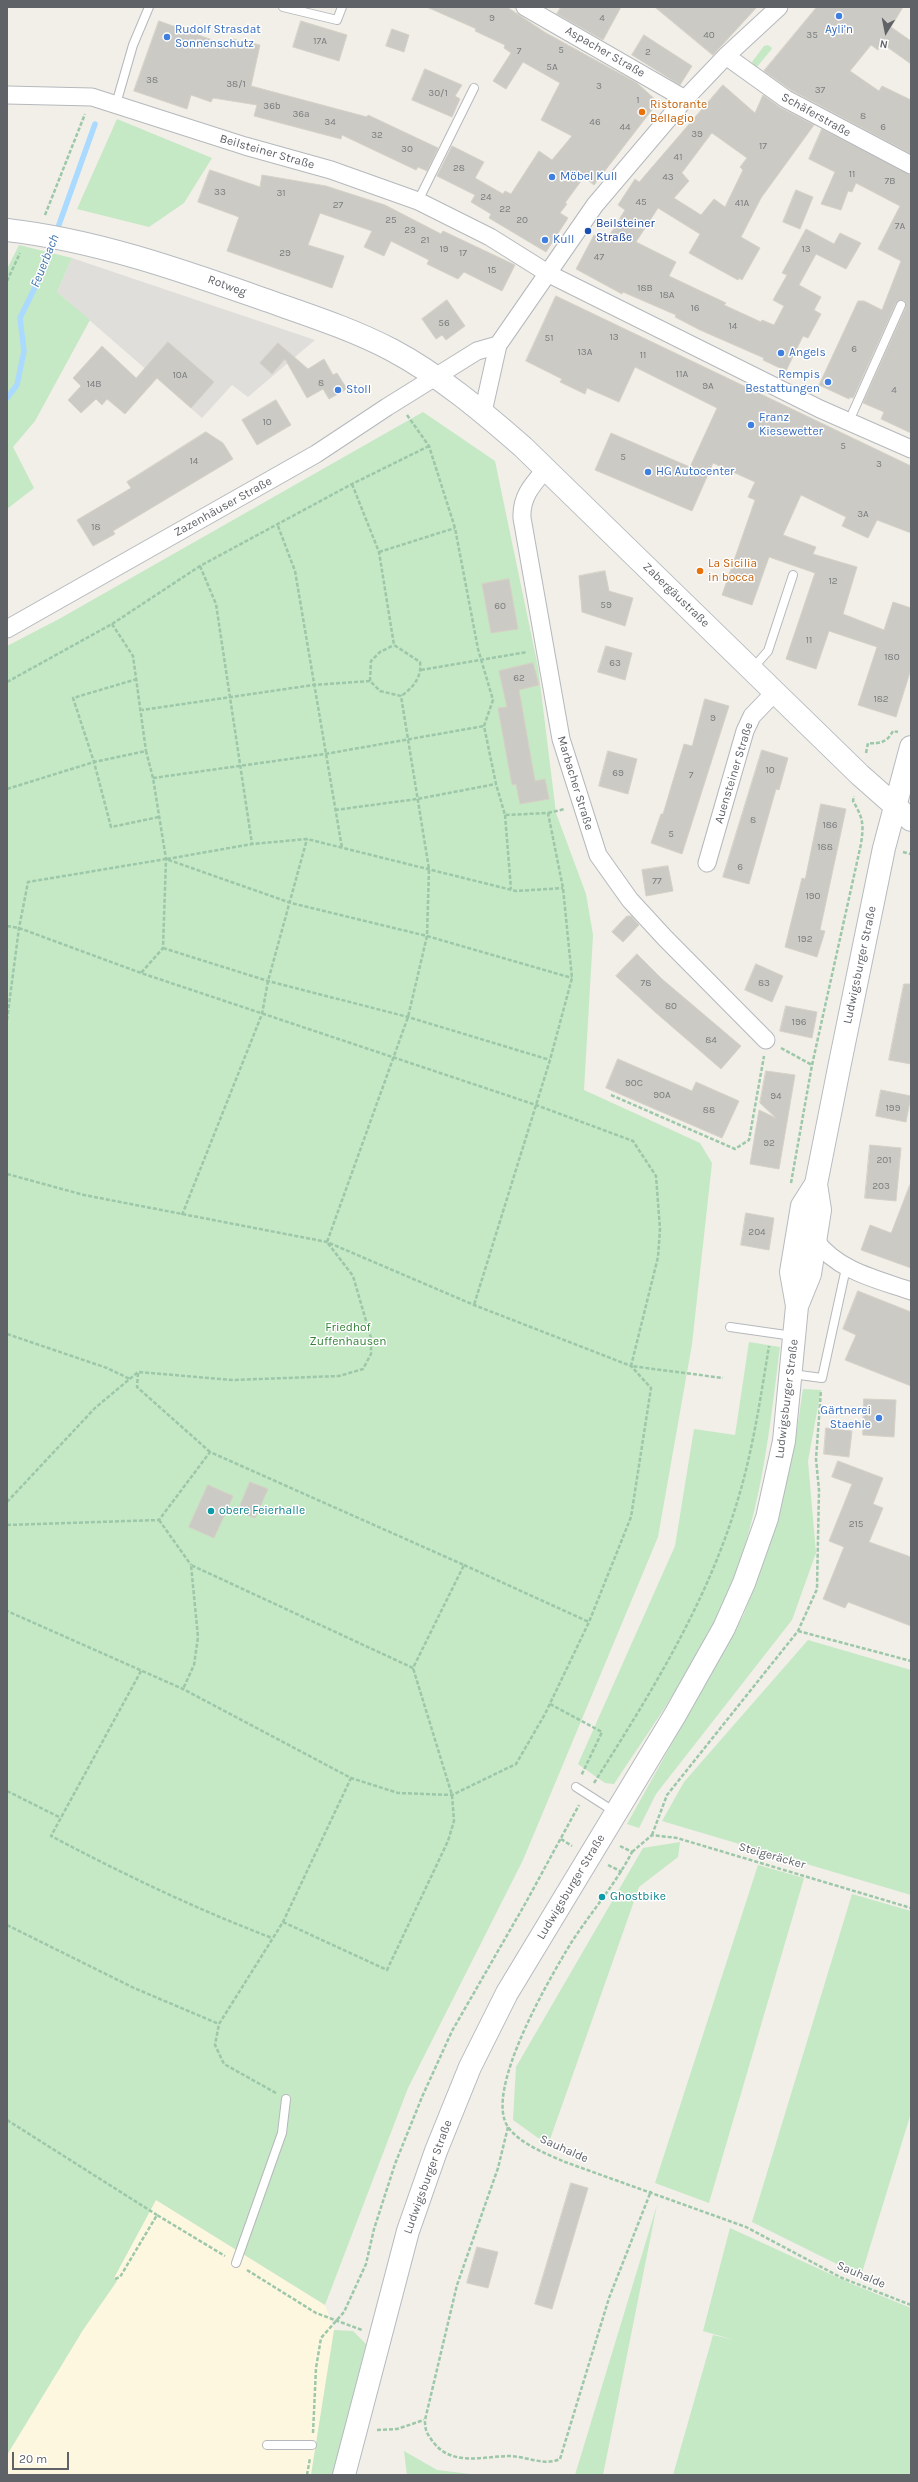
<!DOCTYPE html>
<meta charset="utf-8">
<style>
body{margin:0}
#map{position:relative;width:918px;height:2482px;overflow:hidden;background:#f1efe8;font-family:Karla,sans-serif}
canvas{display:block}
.frame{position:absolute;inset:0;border:8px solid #5f6368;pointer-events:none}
.north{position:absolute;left:866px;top:12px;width:40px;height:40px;-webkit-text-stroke:3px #fff;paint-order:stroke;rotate:190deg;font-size:11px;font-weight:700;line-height:16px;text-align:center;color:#5f6368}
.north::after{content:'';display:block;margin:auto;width:14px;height:18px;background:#5f6368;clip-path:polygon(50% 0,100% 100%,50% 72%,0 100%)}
.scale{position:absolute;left:12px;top:2452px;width:57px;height:18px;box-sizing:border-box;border:2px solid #5f6368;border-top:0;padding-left:5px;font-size:12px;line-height:14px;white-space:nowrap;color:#5f6368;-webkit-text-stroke:3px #fff;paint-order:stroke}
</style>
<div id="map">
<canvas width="918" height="2482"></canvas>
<div class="frame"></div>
<div class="north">N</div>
<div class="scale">20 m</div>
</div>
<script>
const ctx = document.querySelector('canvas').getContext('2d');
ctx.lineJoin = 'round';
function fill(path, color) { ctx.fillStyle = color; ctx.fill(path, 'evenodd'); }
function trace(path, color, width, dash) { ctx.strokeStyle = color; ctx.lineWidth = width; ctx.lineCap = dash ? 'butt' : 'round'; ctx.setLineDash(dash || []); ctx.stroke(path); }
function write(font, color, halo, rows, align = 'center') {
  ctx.font = font + ' Karla,sans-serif'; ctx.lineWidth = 3; ctx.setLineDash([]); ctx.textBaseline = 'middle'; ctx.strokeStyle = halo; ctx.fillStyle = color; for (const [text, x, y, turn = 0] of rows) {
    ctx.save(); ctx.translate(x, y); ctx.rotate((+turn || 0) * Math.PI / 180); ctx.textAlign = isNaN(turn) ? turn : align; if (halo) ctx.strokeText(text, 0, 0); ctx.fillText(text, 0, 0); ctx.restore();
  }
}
fill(new Path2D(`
 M 156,2200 L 325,2305 L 334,2330 L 311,2475 L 7,2475 L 7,2455 L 83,2330 L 117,2281 L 114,2278 Z`), '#fef7e0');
fill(new Path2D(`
 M 72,258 L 315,340 L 248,397 L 232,385 L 202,418 L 57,292 Z`), '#e0deda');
fill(new Path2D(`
 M 768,45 L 772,48 L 771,50 L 756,68 L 752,62 L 764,46 Z
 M 117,119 L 212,158 L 184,203 L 149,227 L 77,209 Z
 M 19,245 L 72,258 L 57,292 L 90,320 L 35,421 L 13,447 L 34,488 L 7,509 L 7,269 Z
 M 423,412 L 495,461 L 538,667 L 556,813 L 586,894 L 593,935 L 584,1090 L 700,1143 L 712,1163 L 692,1344 L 658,1537 L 523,1860 L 408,2088 L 325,2305 L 156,2200 L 114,2278 L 117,2281 L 83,2330 L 7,2455 L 7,646 L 59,619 Z
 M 749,1342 L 780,1347 C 770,1426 762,1506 733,1580 C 705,1653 657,1719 614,1784 L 605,1783 L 578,1764 L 675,1546 L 694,1429 L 735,1435 Z
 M 803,1389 L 821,1390 L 808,1461 L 816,1553 L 792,1620 L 656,1794 L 639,1828 L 627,1824 L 744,1614 L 776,1520 L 795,1443 Z
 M 808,1640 L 911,1670 L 911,1895 L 662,1821 L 684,1782 Z
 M 680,1842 L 678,1857 L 639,1887 L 548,2145 L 513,2120 L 516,2067 L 643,1848 Z
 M 758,1865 L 804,1878 L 709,2203 L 655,2183 Z
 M 852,1894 L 911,1911 L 911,2113 L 861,2276 L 752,2222 Z
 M 657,2205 L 603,2475 L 575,2475 Z
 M 730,2228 L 852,2284 L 911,2308 L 911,2475 L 673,2475 L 713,2335 L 734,2340 L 703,2331 Z
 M 334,2330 L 353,2331 L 366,2344 L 334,2475 L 311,2475 Z
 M 404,2451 L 437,2470 L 479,2475 L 407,2475 Z`), '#c5e8c5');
trace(new Path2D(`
 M 56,233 L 95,124
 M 7,398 L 17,385 L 24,351 L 20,318 L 44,269 L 54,241`), '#aadaff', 5.5);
const building = new Path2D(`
 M 427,7 L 507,7 L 546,33 L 637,83 L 658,102 L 594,185 L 584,177 L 565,203 L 567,204 L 560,213 L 568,218 L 546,252 L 489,218 L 491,214 L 471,202 L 475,195 L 437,176 L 452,146 L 484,162 L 475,178 L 503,194 L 505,191 L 511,194 L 539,151 L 552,160 L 572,136 L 541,120 L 560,83 L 523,62 L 506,89 L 493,81 L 511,53 L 504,48 L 505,45 L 475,31 L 476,29 Z
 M 561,7 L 621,7 L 603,40 L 557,14 Z
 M 655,7 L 757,7 L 713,55 Z
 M 817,7 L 903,7 L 891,27 L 911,41 L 911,64 L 883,44 L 878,50 L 871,45 L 850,71 L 879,91 L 882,86 L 911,100 L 911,154 L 791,90 L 764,71 Z
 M 159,21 L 232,47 L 233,39 L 260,45 L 251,86 L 367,117 L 368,115 L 438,148 L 427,171 L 418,167 L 416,170 L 342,135 L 341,139 L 254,116 L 257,105 L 213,98 L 211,102 L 191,95 L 187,109 L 134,91 Z
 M 301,21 L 347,35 L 339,61 L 293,47 Z
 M 392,29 L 409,35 L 404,52 L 386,46 Z
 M 644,35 L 692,66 L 680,85 L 632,55 Z
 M 425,69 L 462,85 L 455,96 L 460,99 L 452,117 L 412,100 Z
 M 723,85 L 755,113 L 763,95 L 781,108 L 814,125 L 761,198 L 741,237 L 760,248 L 742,280 L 739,278 L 738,280 L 689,253 L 700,234 L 658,208 L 636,242 L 676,262 L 669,276 L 726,303 L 724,305 L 761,322 L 762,320 L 774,325 L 784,306 L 773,300 L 787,275 L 782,273 L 806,229 L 834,244 L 840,233 L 861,243 L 846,269 L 816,254 L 799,285 L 821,297 L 814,310 L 821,314 L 808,338 L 803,336 L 786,371 L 763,360 L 764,358 L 700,330 L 675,317 L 676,315 L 623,292 L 622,294 L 576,269 L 594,235 L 606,241 L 625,210 L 618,205 L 635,179 L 639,182 ZM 712,133 L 747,158 L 740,167 L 743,170 L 725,207 L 714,199 L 701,215 L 674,198 L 689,181 L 682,173 Z
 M 822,129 L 911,175 L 911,433 L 881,419 L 884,412 L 863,403 L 906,307 L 904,300 L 896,303 L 853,398 L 850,397 L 849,399 L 819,385 L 858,301 L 864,301 L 882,310 L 901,261 L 878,249 L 900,206 L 856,183 L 852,192 L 848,191 L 841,210 L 821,204 L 835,172 L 809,159 Z
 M 210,170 L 260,187 L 262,175 L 326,186 L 385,205 L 441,234 L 443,231 L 515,265 L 502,291 L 464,272 L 458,279 L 427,264 L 429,260 L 391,241 L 384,256 L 364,247 L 372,231 L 320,213 L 308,245 L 344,256 L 332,288 L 227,251 L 239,217 L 198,202 Z
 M 796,190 L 813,197 L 800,229 L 783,222 Z
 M 556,296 L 911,466 L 911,533 L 877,520 L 868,538 L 842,526 L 846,517 L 801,495 L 783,535 L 816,547 L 813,554 L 857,567 L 843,614 L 884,630 L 893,602 L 911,608 L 911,669 L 896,717 L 858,705 L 877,647 L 829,631 L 816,669 L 786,659 L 815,573 L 769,557 L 752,605 L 722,595 L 755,500 L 748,497 L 755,482 L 713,463 L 692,511 L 595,470 L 611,433 L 690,467 L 717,408 L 635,367 L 619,402 L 587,388 L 585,394 L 560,382 L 562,379 L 526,361 Z
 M 447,300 L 465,326 L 446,340 L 442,335 L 436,339 L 422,319 Z
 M 168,342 L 214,382 L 191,408 L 157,378 L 125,414 L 107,399 L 102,405 L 96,399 L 81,413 L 68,400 L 81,386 L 73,378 L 102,346 L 136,378 Z
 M 278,343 L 308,369 L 324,359 L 333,375 L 337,373 L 347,389 L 329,399 L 323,389 L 307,398 L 285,359 L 272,374 L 260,363 Z
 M 276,400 L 291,425 L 257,445 L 242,420 Z
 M 206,432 L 223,443 L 233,459 L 113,531 L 115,534 L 93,546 L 77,520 L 131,488 L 127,482 Z
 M 605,571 L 609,591 L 633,598 L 625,626 L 582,612 L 579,576 Z
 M 509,579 L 518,629 L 491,633 L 482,584 Z
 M 606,646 L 632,653 L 625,680 L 598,672 Z
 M 533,663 L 539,685 L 519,690 L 535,781 L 545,779 L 549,799 L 520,804 L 516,784 L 512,785 L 498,708 L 507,707 L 499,671 Z
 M 705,699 L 729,706 L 682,854 L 651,843 L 661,814 L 663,814 L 684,744 L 692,746 Z
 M 762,750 L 788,758 L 779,790 L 776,789 L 749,884 L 723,877 Z
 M 608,751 L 637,759 L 628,794 L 599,786 Z
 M 821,804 L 846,809 L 820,930 L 825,931 L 817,957 L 785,947 L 802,878 L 805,879 Z
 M 668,866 L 673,891 L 646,896 L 642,870 Z
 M 627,916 L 631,916 L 639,925 L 623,942 L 612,932 Z
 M 637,954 L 662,979 L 741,1046 L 721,1069 L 655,1012 L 616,976 Z
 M 756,964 L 783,976 L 772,1002 L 745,990 Z
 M 904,984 L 911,984 L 911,1064 L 889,1060 Z
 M 786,1006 L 817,1012 L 812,1038 L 780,1031 Z
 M 618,1059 L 692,1091 L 696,1082 L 739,1101 L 722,1138 L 606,1088 Z
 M 766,1071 L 795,1075 L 779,1169 L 750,1164 L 759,1110 L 776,1118 L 760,1103 Z
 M 881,1090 L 911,1096 L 906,1122 L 876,1116 Z
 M 870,1145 L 901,1148 L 896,1201 L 865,1198 Z
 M 910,1185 L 911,1185 L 911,1268 L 861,1250 L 870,1225 L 891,1233 Z
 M 746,1213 L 774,1218 L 769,1250 L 741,1245 Z
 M 858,1291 L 911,1312 L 911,1386 L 845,1360 L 856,1335 L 843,1329 Z
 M 864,1399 L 896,1400 L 894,1437 L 863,1435 Z
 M 826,1428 L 852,1431 L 849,1457 L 824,1454 Z
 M 838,1461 L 883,1478 L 873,1504 L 883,1508 L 869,1542 L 911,1557 L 911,1626 L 848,1602 L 845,1608 L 823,1599 L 844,1547 L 829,1541 L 852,1484 L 832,1477 Z
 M 250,1482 L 268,1489 L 255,1518 L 238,1511 Z
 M 208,1485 L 233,1496 L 214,1538 L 189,1527 Z
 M 571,2183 L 588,2188 L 552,2309 L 535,2304 Z
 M 477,2247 L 498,2252 L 488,2288 L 467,2283 Z`);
fill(building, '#cccac5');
trace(building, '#d6d1c6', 1);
const lane = new Path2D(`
 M 283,7 L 337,20 L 342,7
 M 116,104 L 133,45 L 149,7
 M 418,201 L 474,88
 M 849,421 L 901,305
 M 752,669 L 768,651 L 793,575
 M 730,1327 L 793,1336
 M 792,1374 L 822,1378 L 846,1268
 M 576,1787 L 615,1812
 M 236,2263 L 282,2133 L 286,2099
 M 267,2445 L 312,2445`);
const street = new Path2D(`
 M 525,7 L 685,99
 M 726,56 L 786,99 L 911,165
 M 7,95 L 92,97 L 245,146 L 331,170 L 418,201 L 490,237 L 549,274 L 820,409 L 911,449
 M 483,412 L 498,345 L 595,205 L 685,99 L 726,56 L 779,7
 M 545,470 C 532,485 521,497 522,518 L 561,739 L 598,855 L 630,900 L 665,938 L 766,1040
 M 7,629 L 316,454 L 387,407 L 477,351 L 498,345
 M 707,863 L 745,731 L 752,716 L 775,692
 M 815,1240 C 838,1271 876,1279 911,1291`);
const secondary = new Path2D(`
 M 7,230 C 94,240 178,269 260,298 C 305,314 350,328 392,350 C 439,375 483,412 523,447 L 860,775 L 911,820
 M 797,1306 L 810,1274 L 820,1210 L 816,1184 L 840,1063 L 884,848 L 911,747
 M 344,2475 L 408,2231 L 436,2151 L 470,2067 L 507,1993 L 675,1715 L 724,1628 L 744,1583 L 767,1518 L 784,1441 L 797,1306 L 791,1272 L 802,1206 L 816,1184`);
trace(lane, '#b5b8bc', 10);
trace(street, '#b5b8bc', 19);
trace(secondary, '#b6babf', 24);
trace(new Path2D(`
 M 45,215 L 85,114
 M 7,281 L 20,253
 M 407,415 L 429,446 L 455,528 L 478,649 L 493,700 L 484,726 L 496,784 L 505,815 L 548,813 L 563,888 L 572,978 L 550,1060 L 474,1305
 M 352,484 L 379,552 L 394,645 L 420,662 C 422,677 413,688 401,696
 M 278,526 L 295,571 L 342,848
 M 379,552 L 455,528
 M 200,566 L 216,604 L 252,844
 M 112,624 L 133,656 L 146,751
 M 421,670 L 527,652
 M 137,679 L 73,698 L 94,762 L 111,827 L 159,817
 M 370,681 L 371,661 L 380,652 L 394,645
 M 7,682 L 112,624 L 200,566 L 352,484 L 429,446
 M 866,753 L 868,743 C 881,744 887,742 893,731 L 898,732
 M 153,778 L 325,754 L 484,726
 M 7,789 L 94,762 L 146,751 L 153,778 L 166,859 L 163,948 L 141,973
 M 335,810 L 417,799 L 496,784
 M 548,813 L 565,809
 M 505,815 L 511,889
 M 903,852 L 911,854
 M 167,859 L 252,844 L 307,839 L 516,891 L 563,888
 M 7,926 L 19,928 L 141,973 L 536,1105 L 633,1141 L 656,1176 L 660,1229 L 658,1257 L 631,1366 L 723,1378
 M 163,948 L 268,981 L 408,1017 L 550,1060
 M 7,1020 L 19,928 L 28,882 L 166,859 L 291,903 L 427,936 L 572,978
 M 781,1048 L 812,1065
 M 611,1095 L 735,1149 L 749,1140 L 764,1056
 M 7,1174 L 84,1195 L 327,1242 L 474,1305 L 631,1366 L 651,1388 L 631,1517 L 589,1622 L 545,1714 L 516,1764 L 452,1795 L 398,1793 L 351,1778 L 183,1689 L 7,1611
 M 791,1183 L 812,1065 L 861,844 C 864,824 863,818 853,801 L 854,796
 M 182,1215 L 262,1014 L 268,981 L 307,839
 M 7,1334 L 107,1368 L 130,1379
 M 138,1373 L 137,1387 L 210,1452
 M 7,1502 L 95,1408 L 138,1372 L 233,1380 L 339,1376 L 363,1369 L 371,1354 L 371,1338 L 353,1276 L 327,1242 L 408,1017 L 427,936 L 429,869 L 401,696 L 380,691 L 370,681 L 313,685 L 142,710
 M 159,1520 L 191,1565
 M 7,1525 L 159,1520 L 210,1452 L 464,1565 L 413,1668 L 191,1565 L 198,1637 L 194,1665 L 183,1689
 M 464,1565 L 589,1622
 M 798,1631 L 911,1661
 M 141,1671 L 51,1836 C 123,1874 196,1909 272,1938
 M 550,1704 L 602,1732 L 581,1776
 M 594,1783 C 649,1696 704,1608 735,1509 C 752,1456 760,1401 769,1346
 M 7,1791 L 61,1818
 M 652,1835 L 667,1795 L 798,1631 L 817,1589 L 819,1490 L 816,1459 L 821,1390
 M 561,1839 L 572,1846
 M 620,1846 L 632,1852 C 615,1885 591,1912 571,1943 C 551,1976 483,2091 508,2127 C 520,2144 547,2154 565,2162 L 746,2227 L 842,2278 L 911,2305
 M 632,1852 L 652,1835 L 677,1838 L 911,1908
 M 608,1865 L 622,1872
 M 283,1922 L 387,1970 L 448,1841 L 454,1821 L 452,1795 L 413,1668
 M 7,1925 L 134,1988 L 219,2024
 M 276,2093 L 224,2064 L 215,2045 L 219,2024 L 283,1922 L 351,1778
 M 7,2120 L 157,2215
 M 508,2127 L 498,2168 L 457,2285 L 425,2420 C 425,2429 426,2432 431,2439 C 450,2468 482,2456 511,2456 C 527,2457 545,2466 560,2459 L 609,2298 L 651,2191
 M 247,2270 L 316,2313 L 362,2330
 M 115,2279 L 120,2277 L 157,2215 L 225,2256
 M 377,2430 L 397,2429 L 424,2420
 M 313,2433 L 316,2368 L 321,2338 L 344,2312 L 366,2264 L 374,2229 L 395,2164 L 422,2097 L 452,2031 L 525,1904 L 579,1805
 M 307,2475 L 310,2458`), '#9cc7a9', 2.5, [4, 2]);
trace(lane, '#fff', 8);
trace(street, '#fff', 17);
trace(secondary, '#fff', 22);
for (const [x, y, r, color] of [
 [839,16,4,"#3f7fe0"],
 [167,37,4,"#3f7fe0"],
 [642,112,4,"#e8710a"],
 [552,177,4,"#3f7fe0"],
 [588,231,4,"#1a4fb4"],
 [545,240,4,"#3f7fe0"],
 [781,353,4,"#3f7fe0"],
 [828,382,4,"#3f7fe0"],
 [338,390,4,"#3f7fe0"],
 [751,425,4,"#3f7fe0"],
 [648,472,4,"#3f7fe0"],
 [700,571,4,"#e8710a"],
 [879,1418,4,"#3f7fe0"],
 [211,1511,4,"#0f9aa8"],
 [602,1897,4,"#0f9aa8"]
]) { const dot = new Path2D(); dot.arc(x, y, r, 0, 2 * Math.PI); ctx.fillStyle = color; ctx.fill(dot); trace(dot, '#fff', 1.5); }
write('10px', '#7a7d7f', null, [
 ["9",492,18],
 ["4",602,18],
 ["40",709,35],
 ["35",812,35],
 ["17A",320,41],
 ["5",561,50],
 ["7",519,51],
 ["2",648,52],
 ["5A",552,67],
 ["38",152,80],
 ["38/1",236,84],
 ["3",599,86],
 ["37",820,90],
 ["30/1",438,93],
 ["1",638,100],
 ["36b",272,106],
 ["36a",301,114],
 ["8",863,116],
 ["34",330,122],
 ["46",595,122],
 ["44",625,127],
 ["6",883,127],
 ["39",697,134],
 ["32",377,135],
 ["17",763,146],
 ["30",407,149],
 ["41",678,157],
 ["28",459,168],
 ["11",852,174],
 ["43",668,177],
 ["7B",890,181],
 ["33",220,192],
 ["31",281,193],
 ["24",486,197],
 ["45",641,202],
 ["41A",742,203],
 ["27",338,205],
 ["22",505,209],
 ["25",391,220],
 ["20",522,220],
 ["7A",900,226],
 ["23",410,230],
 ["21",425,240],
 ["19",444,249],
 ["13",806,249],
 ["29",285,253],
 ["17",463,253],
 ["47",599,257],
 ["15",492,270],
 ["18B",645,288],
 ["18A",667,295],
 ["16",695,308],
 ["56",444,323],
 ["14",733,326],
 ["13",614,337],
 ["51",549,338],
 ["6",854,349],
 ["13A",585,352],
 ["11",643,355],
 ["11A",682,374],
 ["10A",180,375],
 ["8",321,383],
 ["14B",94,384],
 ["9A",708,386],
 ["4",894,390],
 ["10",267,422],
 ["5",843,446],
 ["5",623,457],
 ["14",194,461],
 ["3",879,464],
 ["3A",863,514],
 ["18",96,527],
 ["12",833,581],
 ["59",606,605],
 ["60",500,606],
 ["11",809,640],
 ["180",892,657],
 ["63",615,663],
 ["62",519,678],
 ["182",881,699],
 ["9",713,718],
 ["10",770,770],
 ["69",618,773],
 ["7",691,775],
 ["8",753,820],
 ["186",830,825],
 ["5",671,834],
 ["188",825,847],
 ["6",740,867],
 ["77",657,881],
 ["190",813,896],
 ["192",805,939],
 ["78",646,983],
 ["83",764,983],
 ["80",671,1006],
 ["196",799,1022],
 ["84",711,1040],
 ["90C",634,1083],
 ["90A",662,1095],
 ["94",776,1096],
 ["199",893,1108],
 ["88",709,1110],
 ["92",769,1143],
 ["201",884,1160],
 ["203",881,1186],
 ["204",757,1232],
 ["215",856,1524]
]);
write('12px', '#366cbe', '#fff', [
 ["Rudolf Strasdat",175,30],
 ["Sonnenschutz",175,44],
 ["Ayli'n",839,30,"center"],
 ["Möbel Kull",560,177],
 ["Kull",553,240],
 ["Angels",789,353],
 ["Rempis",820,375,"right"],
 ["Bestattungen",820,389,"right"],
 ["Stoll",346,390],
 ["Franz",759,418],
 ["Kiesewetter",759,432],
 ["HG Autocenter",656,472],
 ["Gärtnerei",871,1411,"right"],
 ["Staehle",871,1425,"right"]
], 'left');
write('12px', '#5f6368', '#fff', [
 ["Aspacher Straße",605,52,30],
 ["Schäferstraße",816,115,29],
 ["Beilsteiner Straße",267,152,16],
 ["Rotweg",227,286,20],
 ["Zazenhäuser Straße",223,507,-29],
 ["Zabergäustraße",676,595,44],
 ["Auensteiner Straße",734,773,-73],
 ["Marbacher Straße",575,783,73],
 ["Ludwigsburger Straße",860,965,-78],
 ["Ludwigsburger Straße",787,1399,-83],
 ["Steigeräcker",772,1856,16],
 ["Ludwigsburger Straße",571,1887,-59],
 ["Sauhalde",564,2149,24],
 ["Ludwigsburger Straße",428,2177,-70],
 ["Sauhalde",861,2275,23]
]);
write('12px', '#c56008', '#fff', [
 ["Ristorante",650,105],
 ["Bellagio",650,119],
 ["La Sicilia",708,564],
 ["in bocca",708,578]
], 'left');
write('12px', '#164399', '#fff', [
 ["Beilsteiner",596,224],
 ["Straße",596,238]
], 'left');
write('12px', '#348238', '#fff', [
 ["Friedhof",348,1328],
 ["Zuffenhausen",348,1342]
]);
write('12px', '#0d838f', '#fff', [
 ["obere Feierhalle",219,1511],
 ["Ghostbike",610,1897]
], 'left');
write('italic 13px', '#4174aa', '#fff', [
 ["Feuerbach",45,261,-68]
]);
</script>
